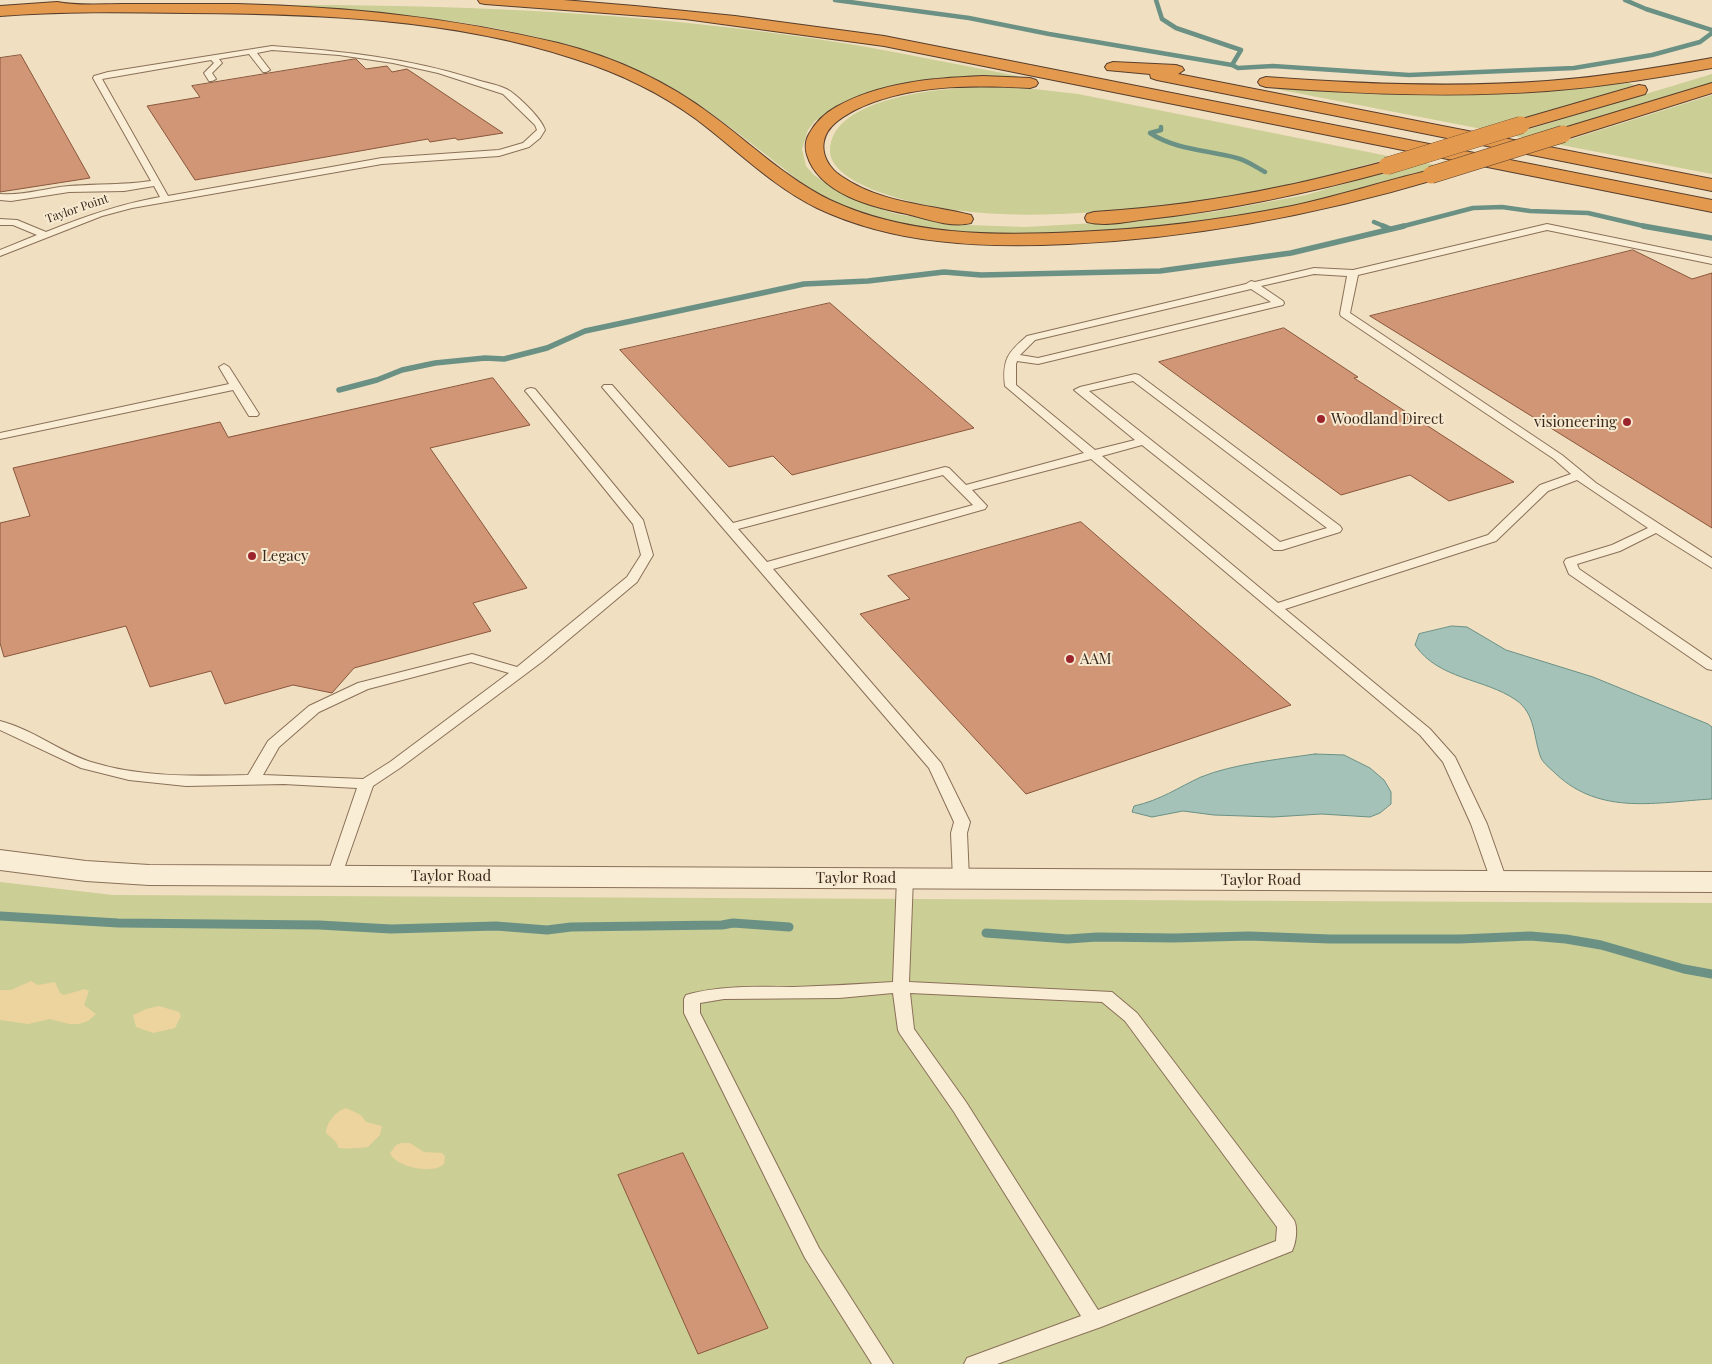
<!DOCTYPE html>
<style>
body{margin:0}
canvas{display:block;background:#f0dfc1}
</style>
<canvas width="1712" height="1364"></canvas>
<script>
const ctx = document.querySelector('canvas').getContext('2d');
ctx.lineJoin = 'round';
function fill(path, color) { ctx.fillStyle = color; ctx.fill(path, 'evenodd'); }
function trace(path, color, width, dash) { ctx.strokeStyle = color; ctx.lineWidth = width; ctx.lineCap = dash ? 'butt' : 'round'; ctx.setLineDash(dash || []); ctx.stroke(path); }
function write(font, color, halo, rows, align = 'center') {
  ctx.font = font + ' "Playfair Display",serif'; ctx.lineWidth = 4; ctx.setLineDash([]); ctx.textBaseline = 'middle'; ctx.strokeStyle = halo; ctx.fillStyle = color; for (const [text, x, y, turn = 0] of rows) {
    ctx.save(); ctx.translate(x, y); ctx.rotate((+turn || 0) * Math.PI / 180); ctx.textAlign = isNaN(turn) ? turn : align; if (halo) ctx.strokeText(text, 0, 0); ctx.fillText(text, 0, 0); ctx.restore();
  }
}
fill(new Path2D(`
 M 272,5 C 452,4 632,12 810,38 C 880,48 949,63 1018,76 L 1015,78 L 995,78 L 853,99 L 838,106 L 815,121 L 808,130 L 802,149 L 806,166 L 814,175 L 841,193 L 875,207 L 896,214 L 968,225 L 1025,227 L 1131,221 L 1213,212 L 1306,195 L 1420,162 L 1441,166 C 1395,180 1349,194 1302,205 C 1252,216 1203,222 1152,227 C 1042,239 906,248 809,188 C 766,156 718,114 671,88 C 551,22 405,13 271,7 Z
 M 1712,74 L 1712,83 L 1531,139 L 1510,135 Z
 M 1628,83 L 1635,85 L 1487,130 L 1261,86 L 1265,85 L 1570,89 Z
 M 991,87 L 1034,89 L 1078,94 L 1393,157 C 1290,188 1187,208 1079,213 C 1011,217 944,215 879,192 C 863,186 831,172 830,152 C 829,95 950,87 991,87 Z
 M 1712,95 L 1712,174 L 1556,144 Z
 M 0,882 L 113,895 L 1712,903 L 1712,1364 L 0,1364 Z`), '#cbce95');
fill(new Path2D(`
 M 31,981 L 38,985 L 55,982 L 60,993 L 64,995 L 85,989 L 89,991 L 84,1005 L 96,1014 L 88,1021 L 79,1024 L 69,1024 L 50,1019 L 28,1024 L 0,1020 L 0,990 L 11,990 Z
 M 159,1006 L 179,1012 L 181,1016 L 175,1028 L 153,1033 L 136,1027 L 133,1015 L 146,1009 Z
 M 346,1108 L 361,1115 L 366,1122 L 382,1126 L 380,1135 L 368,1147 C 362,1148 344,1149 339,1148 L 336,1142 L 326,1133 C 326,1123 336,1111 346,1108 Z
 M 401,1143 L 410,1143 L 424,1152 L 442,1153 L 445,1156 L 444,1164 C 433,1175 395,1167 390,1153 L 396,1145 Z`), '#edd39d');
const water = new Path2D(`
 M 1452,626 L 1467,627 L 1506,650 L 1593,677 L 1708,724 L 1712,727 L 1712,799 C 1657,802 1601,816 1556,774 C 1551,769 1544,764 1541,758 C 1533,737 1536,714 1516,700 C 1484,678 1439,680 1415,645 L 1419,634 Z
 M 1315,754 L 1344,755 L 1370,768 L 1384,780 L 1391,792 L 1391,804 L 1380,813 L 1370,817 L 1321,814 L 1273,817 L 1214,815 L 1183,811 L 1152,817 L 1132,812 L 1134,806 C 1161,800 1177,788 1201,777 C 1233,764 1280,759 1315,754 Z`);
fill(water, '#a4c2b8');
trace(water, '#6b9185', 1);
trace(new Path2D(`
 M 835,0 L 969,18 L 1049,34 L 1232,65 L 1238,68 L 1273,66 L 1409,75 L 1574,68 L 1652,55 L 1700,42 L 1712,33
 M 1156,0 L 1162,19 L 1176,28 L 1241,50 L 1232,65
 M 1625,0 L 1646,9 L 1712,30
 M 1161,127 L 1161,130 L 1150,133 C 1176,150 1207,150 1237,158 C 1246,160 1256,167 1265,172
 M 1374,222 L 1386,227
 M 1400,227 L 1473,208 L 1502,207 L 1530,211 L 1588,213 L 1648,227`), '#6b9185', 4.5);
trace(new Path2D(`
 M 1383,226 L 1390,229
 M 1643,226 L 1712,238
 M 339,390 L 377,380 L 402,370 L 435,363 L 485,358 L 504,359 L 547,348 L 585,331 L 804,284 L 868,281 L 944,272 L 981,275 L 1160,271 L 1291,253 L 1404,226`), '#6b9185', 5.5);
trace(new Path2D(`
 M 0,916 L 118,923 L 319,925 L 391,929 L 496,926 L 547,930 L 571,927 L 722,925 L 733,923 L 789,927
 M 986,933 L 1068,939 L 1097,937 L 1174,938 L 1249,936 L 1330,939 L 1460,939 L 1530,936 L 1566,939 L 1601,945 L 1684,969 L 1712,974`), '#6b9185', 9);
const building = new Path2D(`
 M 21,55 L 90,178 L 0,192 L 0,58 Z
 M 356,59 L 366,69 L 387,66 L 392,72 L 407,69 L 503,133 L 458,140 L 455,138 L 430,142 L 428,139 L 195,180 L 147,106 L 200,97 L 192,86 Z
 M 1633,250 L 1692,279 L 1712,273 L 1712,528 L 1370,316 Z
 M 830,303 L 974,428 L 792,475 L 773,456 L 729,467 L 620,350 Z
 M 1284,328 L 1358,377 L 1354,378 L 1514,482 L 1449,501 L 1410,475 L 1341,495 L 1159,362 Z
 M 493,378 L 530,425 L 430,448 L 527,588 L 473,603 L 491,631 L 354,668 L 332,693 L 293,685 L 225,704 L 211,671 L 150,687 L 126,626 L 4,657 L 0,643 L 0,523 L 30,516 L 13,468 L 220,422 L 228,437 Z
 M 1081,522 L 1291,705 L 1026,794 L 860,614 L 910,599 L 888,576 Z
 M 683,1153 L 768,1328 L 698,1354 L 618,1175 Z`);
fill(building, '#d09675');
trace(building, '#8a573d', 1);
const lane = new Path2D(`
 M 272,46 C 341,51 408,58 474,79 C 485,83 501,85 510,91 C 520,98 542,119 545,130 L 540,138 L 529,147 L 499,156 L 382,164 L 132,208 L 102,216 L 0,256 L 0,250 L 37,235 L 13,225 L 0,225 L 0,219 L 17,220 L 46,232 C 83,217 120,204 160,197 L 154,186 L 124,191 L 69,192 L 11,201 L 0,200 L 0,194 C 23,196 46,188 69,186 C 97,184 124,185 151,181 L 93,78 L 94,76 L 108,72 ZM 272,50 L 339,55 L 393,63 L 438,73 L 503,94 L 535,125 L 537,130 L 523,143 L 499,150 L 382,158 L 168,196 L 102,79 L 211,60 L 214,63 L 204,73 L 209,81 L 212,81 L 216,79 L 212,73 L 222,63 L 219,59 L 249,54 L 263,72 L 266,72 L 270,70 L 257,53 Z
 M 1547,224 L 1712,258 L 1712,264 L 1547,230 L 1358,275 L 1350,313 L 1562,455 L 1596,483 L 1712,558 L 1712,568 L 1656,533 L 1620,551 L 1577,564 L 1579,569 L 1712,660 L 1712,670 L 1707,669 L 1569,574 L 1564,562 L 1566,559 L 1612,545 L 1648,528 L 1577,480 L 1548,491 L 1496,541 L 1285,609 L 1430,729 L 1455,757 L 1487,824 L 1507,881 L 1505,885 L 1499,886 L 1493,885 L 1491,881 L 1471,824 L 1443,762 L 1420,735 L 1091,459 L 972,490 L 987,506 L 985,509 L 773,569 L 941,763 L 970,822 L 967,833 L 969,879 L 967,883 L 961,884 L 955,883 L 953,879 L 951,833 L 954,822 L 929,768 L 602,387 L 604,385 L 612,385 L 733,523 L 945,467 L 949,468 L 966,485 L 1084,453 L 1005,386 C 1002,360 1008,352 1027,336 L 1246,284 L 1251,281 L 1255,282 L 1314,268 L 1353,270 ZM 1314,274 L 1347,276 L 1340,314 L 1341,316 L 1554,459 L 1571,474 L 1540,485 L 1488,535 L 1278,603 L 1102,456 L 1142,445 L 1274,550 L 1282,550 L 1340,532 L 1342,529 L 1340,526 L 1139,375 L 1135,374 L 1080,387 L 1074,390 L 1135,440 L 1095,450 L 1016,385 L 1016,364 L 1017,361 L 1038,364 L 1283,305 L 1284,303 L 1283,301 L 1261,286 ZM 1251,289 L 1271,302 L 1038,358 L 1020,355 L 1035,340 ZM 1133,381 L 1327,528 L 1280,542 L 1089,391 ZM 943,475 L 973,505 L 767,562 L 738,529 Z
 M 224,364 L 229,367 L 259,414 L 257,416 L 249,416 L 233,390 L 0,439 L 0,433 L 229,384 L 219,367 Z
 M 531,388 L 535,389 L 643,520 L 653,555 L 637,582 L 543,661 L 400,768 L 373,786 L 340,880 L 335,881 L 330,880 L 327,876 L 357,788 L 284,784 L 186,786 L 129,780 L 81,768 L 0,730 L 0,721 C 32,729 60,752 91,762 C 142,778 196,776 248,775 L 268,741 L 309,706 L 358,683 L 472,654 L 517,667 L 627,577 L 641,555 L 633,524 L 527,393 L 525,391 L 527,389 ZM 471,662 L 509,673 L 390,762 L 363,779 L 263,775 L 279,747 L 319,712 L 368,689 Z
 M 905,873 L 910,874 L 913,878 L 909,982 L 1112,992 L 1137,1013 L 1294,1220 C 1298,1228 1296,1243 1292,1251 L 1101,1327 L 997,1364 L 964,1364 L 967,1358 L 1081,1316 L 954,1112 L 900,1034 L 898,1030 L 893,993 L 839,998 L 724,999 L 700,1003 L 700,1013 L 819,1248 L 893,1364 L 872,1364 L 805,1258 L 684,1013 L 684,999 L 686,995 C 721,985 757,987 793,987 C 827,986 860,984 893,982 L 897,878 L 900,874 ZM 910,993 L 1102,1002 L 1125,1021 L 1277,1227 L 1276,1241 L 1098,1310 L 966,1102 L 914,1029 Z`);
const street = new Path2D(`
 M 0,850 L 86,861 L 149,865 L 1712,872 L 1712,892 L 149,885 L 86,881 L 0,870 Z`);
const highway = new Path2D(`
 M 478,0 L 563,0 L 635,6 L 735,16 L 884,36 L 1712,200 L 1712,212 L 884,46 L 685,19 L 485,4 L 480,3 Z
 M 57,2 C 78,6 100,4 122,4 C 160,4 199,4 237,4 C 349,7 449,17 558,43 C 614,57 667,81 713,116 C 751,144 787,179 830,200 C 907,236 994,236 1077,232 C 1149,229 1221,220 1292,206 C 1339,196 1384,181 1431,170 L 1437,171 L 1440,175 L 1437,179 C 1316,215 1194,238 1068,244 C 984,248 895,245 817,208 C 772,186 736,149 696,119 C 659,92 619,73 575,59 C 451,18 317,14 188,13 C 125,12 63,11 0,16 L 0,6 Z
 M 1712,58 L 1712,68 C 1657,78 1602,87 1547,91 C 1453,98 1359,94 1266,87 L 1260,85 L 1258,82 L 1260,79 L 1266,77 C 1359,84 1453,88 1547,81 C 1602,77 1657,68 1712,58 Z
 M 1113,62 L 1176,65 L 1182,67 L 1184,70 L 1178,74 L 1712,179 L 1712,191 L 1157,80 L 1151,78 L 1150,74 L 1107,70 L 1105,67 L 1107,64 Z
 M 983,76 L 1030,78 L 1036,80 L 1038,83 L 1036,86 L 1030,88 C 972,85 909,84 855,110 C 842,117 827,126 824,141 C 821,155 830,169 841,176 C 880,203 926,204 971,215 L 973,219 L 971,223 C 952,228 926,219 907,214 C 872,207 819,194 807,155 C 805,148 805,141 809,134 C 815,123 825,113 836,107 C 880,82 933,78 983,76 Z
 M 1712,83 L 1712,93 L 1569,138 L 1563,139 L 1557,138 L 1554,134 L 1557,130 Z
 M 1639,85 L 1645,86 L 1647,90 L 1645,94 L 1521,130 L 1515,129 L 1512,125 L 1515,121 Z
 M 1387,161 L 1393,162 L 1396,166 L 1393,170 C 1313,192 1231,210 1148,219 C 1129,221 1106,227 1087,222 L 1085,218 L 1087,214 L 1094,212 C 1156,208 1218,200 1279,187 C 1316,180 1351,170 1387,161 Z`);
trace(lane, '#8a7058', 2);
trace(street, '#8a7058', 2);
trace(highway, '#583e2c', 2);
fill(lane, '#faedd5');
fill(street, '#faedd5');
fill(highway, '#e3994e');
const highwayBridge = new Path2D(`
 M 1387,166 L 1521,125
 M 1431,175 L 1563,134`);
trace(highwayBridge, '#583e2c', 18, []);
trace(highwayBridge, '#e3994e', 17);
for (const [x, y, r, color] of [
 [1321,419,5,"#9c252d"],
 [1627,422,5,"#9c252d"],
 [252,556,5,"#9c252d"],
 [1070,659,5,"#9c252d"]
]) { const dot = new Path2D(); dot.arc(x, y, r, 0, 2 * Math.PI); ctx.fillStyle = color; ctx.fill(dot); trace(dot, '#f7ead1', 2); }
write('12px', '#39291d', '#f7ead1', [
 ["Taylor Point",77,209,-19]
]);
write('15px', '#39291d', '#f7ead1', [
 ["Woodland Direct",1331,419],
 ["visioneering",1617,422,"right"],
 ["Legacy",262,556],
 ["AAM",1080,659]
], 'left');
write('15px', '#39291d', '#f7ead1', [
 ["Taylor Road",451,876],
 ["Taylor Road",856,878],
 ["Taylor Road",1261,880]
]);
</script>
